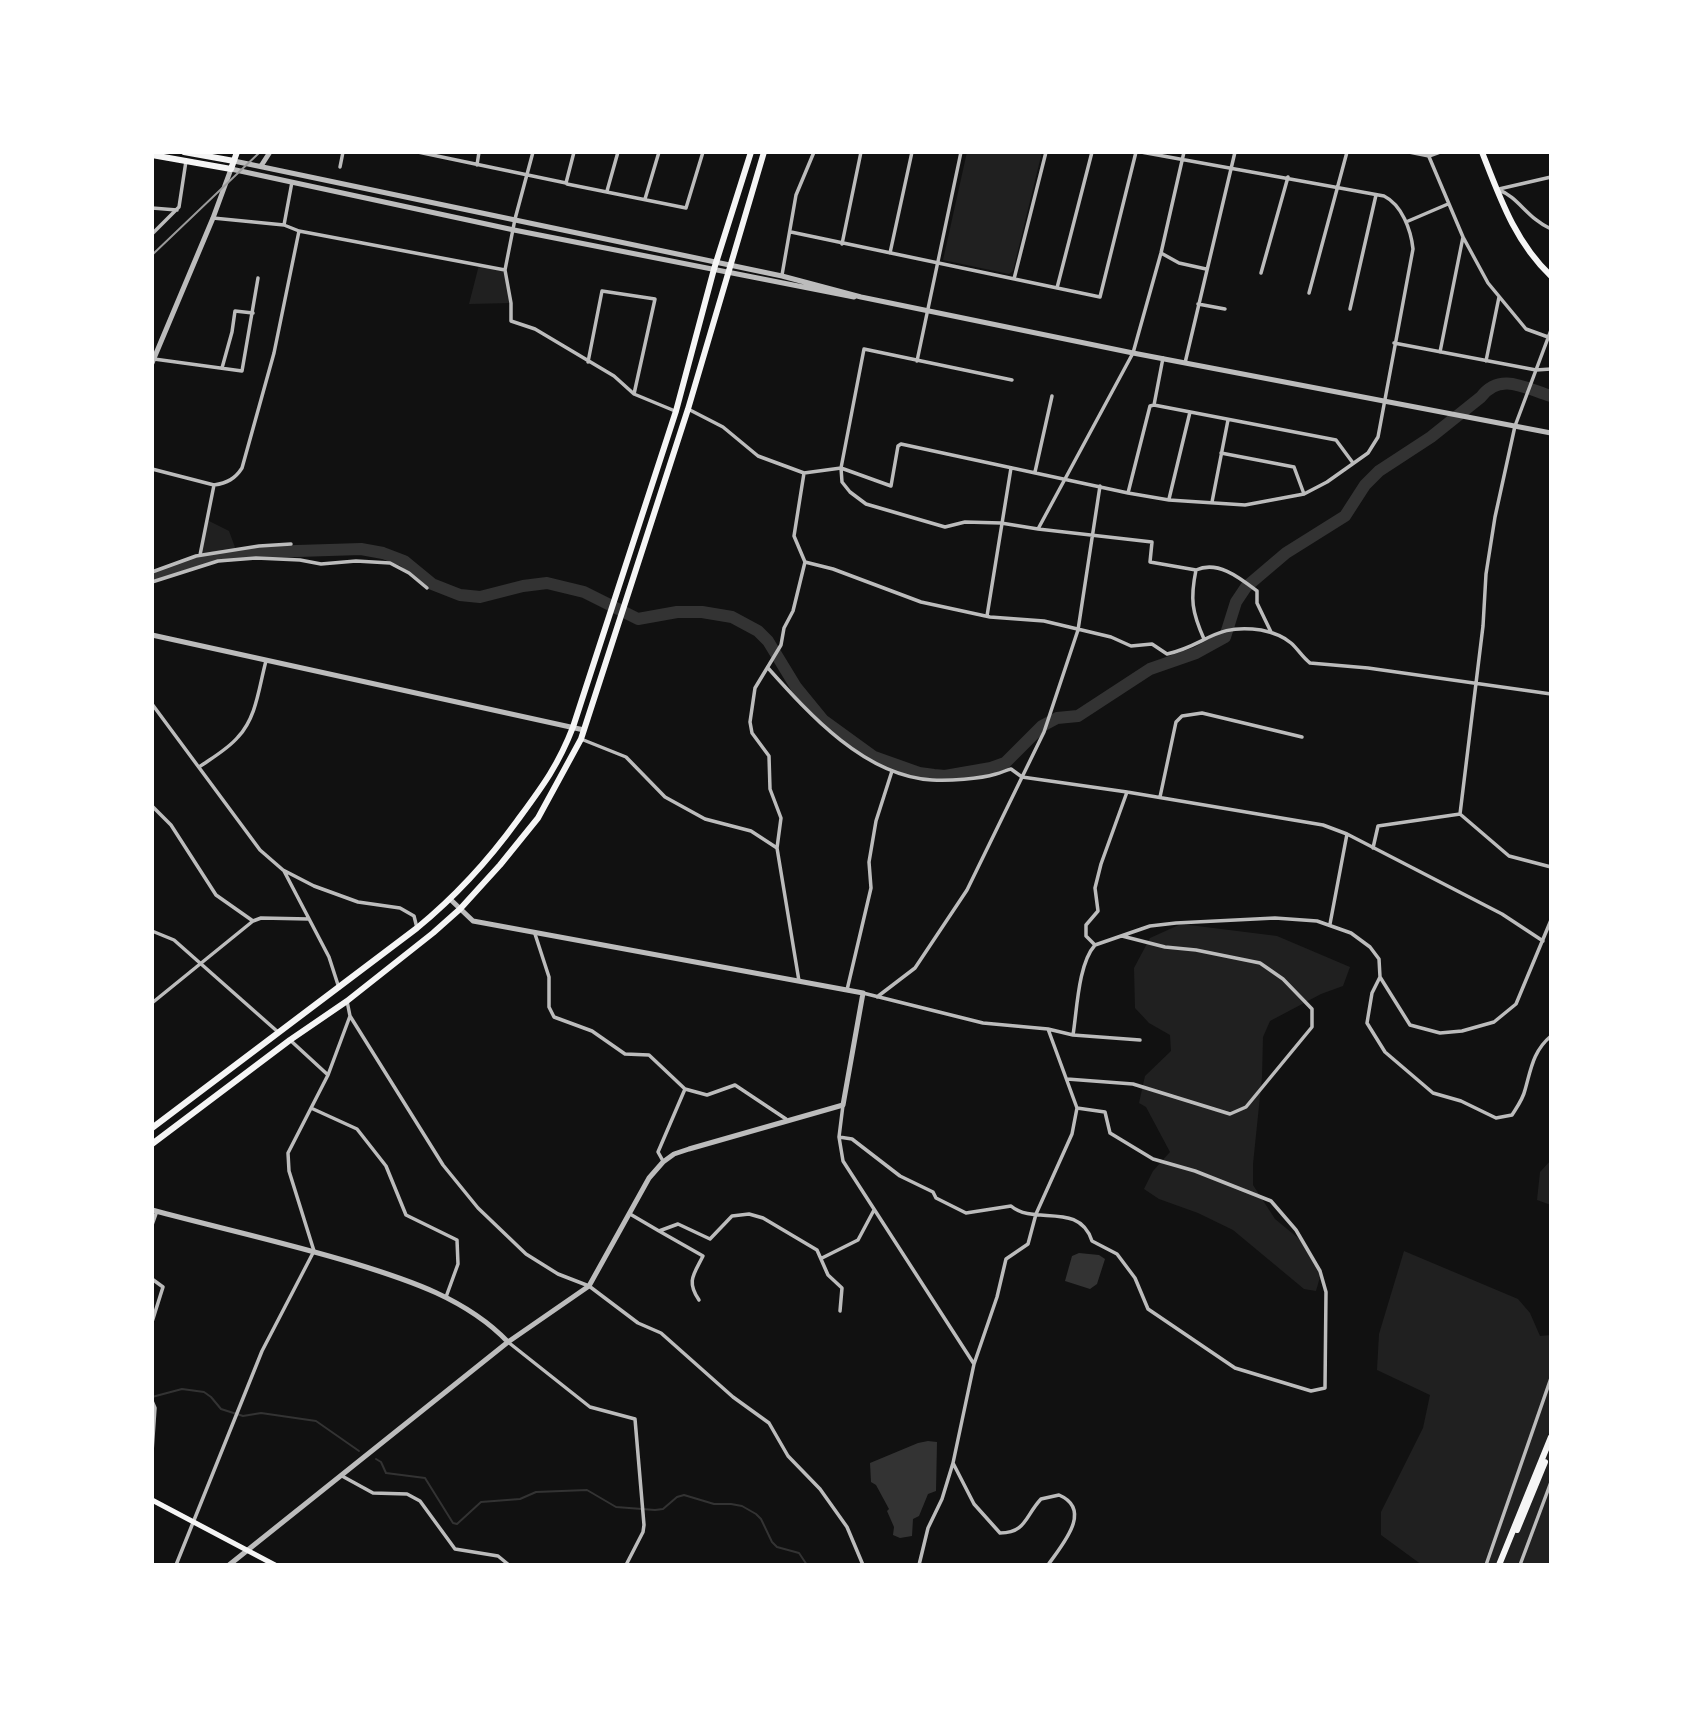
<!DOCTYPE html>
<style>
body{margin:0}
#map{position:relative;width:1703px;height:1717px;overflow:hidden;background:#111;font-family:Georgia,serif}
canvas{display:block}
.frame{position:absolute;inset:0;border:154px solid #fff;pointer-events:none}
</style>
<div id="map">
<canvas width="1703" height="1717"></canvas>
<div class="frame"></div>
</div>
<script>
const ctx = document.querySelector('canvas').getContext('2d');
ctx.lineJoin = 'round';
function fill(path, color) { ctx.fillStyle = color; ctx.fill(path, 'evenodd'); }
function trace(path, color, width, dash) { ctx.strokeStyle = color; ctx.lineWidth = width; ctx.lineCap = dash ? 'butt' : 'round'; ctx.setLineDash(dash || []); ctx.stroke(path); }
fill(new Path2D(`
 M 967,152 L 1042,152 L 1013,271 L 1009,274 L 943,260 Z
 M 479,265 L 505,270 L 511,303 L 469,304 Z
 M 207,520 L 229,531 L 236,550 L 200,555 Z
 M 1181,924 L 1277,936 L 1350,967 L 1343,986 L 1321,994 L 1270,1021 L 1263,1037 L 1262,1077 L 1253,1164 L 1253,1185 L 1275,1219 L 1303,1242 L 1322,1270 L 1316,1291 L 1304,1289 L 1233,1230 L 1198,1213 L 1159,1199 L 1144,1189 L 1153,1171 L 1170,1152 L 1146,1107 L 1139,1103 L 1145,1076 L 1171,1051 L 1170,1035 L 1149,1023 L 1135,1008 L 1134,968 L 1150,938 Z
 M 1551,1160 L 1551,1205 L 1537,1200 L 1540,1172 Z
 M 1404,1251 L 1518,1299 L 1530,1313 L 1540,1336 L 1551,1335 L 1551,1565 L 1422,1565 L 1381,1535 L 1381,1512 L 1423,1428 L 1430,1395 L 1377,1370 L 1379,1334 Z`), '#202020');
fill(new Path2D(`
 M 1079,1253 L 1099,1255 L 1105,1259 L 1097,1284 L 1090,1289 L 1065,1281 L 1072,1256 Z
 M 928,1441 L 937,1442 L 936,1491 L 928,1494 L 919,1516 L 913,1519 L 912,1536 L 900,1538 L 893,1535 L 894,1527 L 887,1511 L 889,1509 L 876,1485 L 871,1482 L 870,1463 L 918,1443 Z`), '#333');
trace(new Path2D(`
 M 152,1397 L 182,1389 L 204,1392 L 211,1397 L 221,1409 L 243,1416 L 261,1413 L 316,1421 L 359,1451
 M 376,1459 L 381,1462 L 386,1473 L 425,1478 L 453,1523 L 457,1524 L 481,1502 L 520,1499 L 536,1492 L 587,1490 L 616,1507 L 655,1510 L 663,1509 L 677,1497 L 684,1495 L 714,1504 L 731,1504 L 742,1506 L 756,1514 L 761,1519 L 772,1542 L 777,1547 L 799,1553 L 807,1565`), '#333', 2);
trace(new Path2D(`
 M 152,577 L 214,557 L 265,552 L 361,549 L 383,553 L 404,561 L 432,584 L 460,595 L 480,597 L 523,586 L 547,583 L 584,592 L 638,619 L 677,612 L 702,612 L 732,617 L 758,631 L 768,641 L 796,687 L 823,720 L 874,757 L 919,773 L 934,775 L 945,776 L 991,768 L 1005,763 L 1042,726 L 1057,718 L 1078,716 L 1150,669 L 1196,653 L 1225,637 L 1236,602 L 1246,587 L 1286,553 L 1345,516 L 1365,485 L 1379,471 L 1431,437 L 1481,397 C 1500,371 1527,389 1551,396`), '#333', 12);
trace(new Path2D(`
 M 418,152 L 566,183 L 574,152
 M 533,152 L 515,219 L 505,270 L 511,303 L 511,321 L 535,329 L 614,376 L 634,394 L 675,411
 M 1409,152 L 1429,156 L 1440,152
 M 1427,152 L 1463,237
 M 477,165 L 479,152
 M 340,167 L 343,152
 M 567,184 L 686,208 L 703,152
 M 1499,189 L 1551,177
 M 1499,190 C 1518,197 1528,219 1551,229
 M 607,191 L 618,152
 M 645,199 L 659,152
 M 152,208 L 177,210
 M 213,218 L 284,225
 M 1406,222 L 1448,204
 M 299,231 L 505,270
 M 791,232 L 1100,297 L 1136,152
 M 152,234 L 179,207 L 186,161
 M 842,244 L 861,152
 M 890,253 L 912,152
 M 1161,253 L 1179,263 L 1206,269
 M 1261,273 L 1288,177
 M 782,275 L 796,195 L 814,152
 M 1014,279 L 1046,152
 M 1057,288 L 1092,152
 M 1309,293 L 1347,152
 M 1198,304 L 1225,309
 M 1350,309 L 1376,195
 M 1394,343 L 1536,370 L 1551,369
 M 1440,352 L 1463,237 L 1488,283 L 1526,329 L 1548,337
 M 154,359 L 242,371 L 258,278
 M 917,361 L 961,152
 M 1486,361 L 1499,297
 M 588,362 L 602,291 L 655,299 L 634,394
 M 1185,363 L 1235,152
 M 222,368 L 232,332 L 235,311 L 253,313
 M 1012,380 L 864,349 L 841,468 L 842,482 L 850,492 L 866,504 L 945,527 L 965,522 L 1001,523 L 1038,529 L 1152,542 L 1150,562 L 1196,570 C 1190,599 1192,612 1204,639
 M 1154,405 L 1336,440 L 1353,463
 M 688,409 L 723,427 L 758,456 L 804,473 L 794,536 L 805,562 L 793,611 L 784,628 L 781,645 L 755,688 L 750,722 L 752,733 L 769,756 L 770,789 L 781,818 L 777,848 L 799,981
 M 1221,453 L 1294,467 L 1304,494
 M 152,469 L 214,485 C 227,483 235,479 242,468 L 274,353 L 299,231 L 284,225 L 292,182
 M 1035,472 L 1052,396
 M 804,473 L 841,468 L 891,486 L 898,446 L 901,444 L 1128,493 L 1169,500 L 1245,505 L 1304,494 L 1327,482 L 1368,453 L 1378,437 L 1413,249 C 1411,230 1402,205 1384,196 L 1141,152
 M 1128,493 L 1150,406 L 1154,405 L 1163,358
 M 1169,499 L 1190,412
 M 1212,502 L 1228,420
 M 1038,529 L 1133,353 L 1161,253 L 1184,152
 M 200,555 L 214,485
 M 805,562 L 833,569 L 921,602 L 990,617 L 1044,621 L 1111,637 L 1131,646 L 1152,644 L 1167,654 C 1207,645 1214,623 1261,630 C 1271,632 1283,636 1291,643 C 1298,649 1302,657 1310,663 L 1368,668 L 1551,694
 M 1196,570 C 1218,560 1240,578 1257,591 L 1257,603 L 1271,632
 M 152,572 L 196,556 L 259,546 L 291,544
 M 152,582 L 218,561 L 256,558 L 300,560 L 321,564 L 356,561 L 390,563 L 409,573 L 427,588
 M 987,616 L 1011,468
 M 768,668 C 810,715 865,776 932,780 C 949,781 979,779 996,774 C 1001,773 1006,770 1011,769 L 1022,777 L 1127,792 L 1323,825 L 1347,834 L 1502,914 L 1543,941
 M 152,704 L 260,850 L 283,870 L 314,886 L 358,902 L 400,908 L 414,916 L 417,928
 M 581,739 L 626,757 L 665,797 L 705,819 L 751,831 L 777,848
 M 199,767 C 212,758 228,749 238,737 C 257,717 259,686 266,661
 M 1160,797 L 1176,722 L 1182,716 L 1202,713 L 1302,737
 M 152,806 L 171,825 L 216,895 L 253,921
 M 1460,814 L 1483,626 L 1486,574 L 1495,517 L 1515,426 L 1551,330
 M 1373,848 L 1378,826 L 1460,814 L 1509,856 L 1551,867
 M 284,871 L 329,957 L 339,988
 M 1330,924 L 1347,834
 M 152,931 L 174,940 L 278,1032
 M 535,934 L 549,977 L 549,1007 L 554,1017 L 592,1031 L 625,1054 L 649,1055 L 685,1089 L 707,1095 L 735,1085 L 786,1119
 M 1095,945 L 1086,936 L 1086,925 L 1098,911 L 1095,888 L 1101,864 L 1127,792
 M 1380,977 L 1372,993 L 1367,1023 L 1385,1052 L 1433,1093 L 1461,1101 L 1496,1118 L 1512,1115 C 1517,1107 1523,1099 1525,1090 C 1531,1069 1533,1051 1551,1036
 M 847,990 L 871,888 L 869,862 L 876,821 L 892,771
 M 863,993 L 983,1023 L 1048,1029 L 1073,1035 L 1140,1040
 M 877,997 L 915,968 L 967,890 L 1044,732 L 1078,630 L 1100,486
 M 347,1001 L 350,1016 L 443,1165 L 478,1208 L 526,1254 L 558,1274 L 589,1286 L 638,1323 L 661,1333 L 733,1397 L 769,1423 L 788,1456 L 820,1489 L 847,1527 L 863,1565
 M 152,1003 L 253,921 L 261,918 L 309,919
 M 1073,1035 C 1077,1011 1078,964 1095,945 L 1150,926 L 1176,923 L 1275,918 L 1317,921 L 1351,933 L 1370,947 L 1379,959 L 1380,977 L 1410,1025 L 1440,1033 L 1462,1031 L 1494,1022 L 1516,1004 L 1551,920
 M 290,1040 L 328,1075
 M 1067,1079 L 1133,1084 L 1230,1114 L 1246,1107 L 1312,1027 L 1312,1009 L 1283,979 L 1260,963 L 1196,950 L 1165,947 L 1122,936
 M 843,1105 L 839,1137 L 843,1161 L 974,1364
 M 311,1108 L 357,1129 L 386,1166 L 406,1215 L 457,1240 L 458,1264 L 446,1297
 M 839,1137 L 852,1139 L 900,1176 L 933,1192 L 936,1198 L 966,1213 L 1011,1206 C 1034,1226 1079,1201 1092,1241 L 1117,1254 L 1135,1278 L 1148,1309 L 1235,1368 L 1311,1391 L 1325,1388 L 1326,1292 L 1320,1271 L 1296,1230 L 1271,1201 L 1195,1171 L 1153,1159 L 1110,1133 L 1105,1112 L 1077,1108
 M 663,1161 L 658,1152 L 685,1089
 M 630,1214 L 659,1231
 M 152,1225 L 157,1211
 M 822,1258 L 858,1240 L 874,1210
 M 152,1279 L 163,1287 L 152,1322
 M 699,1300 C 686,1281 694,1274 703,1256 L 659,1231 L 678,1224 L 710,1239 L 732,1216 L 749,1214 L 763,1218 L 817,1250 L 828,1275 L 842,1288 L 840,1311
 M 508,1342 L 590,1407 L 635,1419 L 644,1525 L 643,1532 L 626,1565
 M 152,1401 L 155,1408 L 152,1452
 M 953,1463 L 974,1504 L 1000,1533 C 1026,1533 1025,1516 1041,1499 L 1059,1495 C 1094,1510 1061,1546 1048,1565
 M 342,1476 L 373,1493 L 407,1494 L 420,1501 L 455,1549 L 498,1556 L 509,1565
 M 176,1565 L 262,1351 L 314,1251 L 289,1171 L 288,1153 L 328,1075 L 350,1016
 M 919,1565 L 928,1528 L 942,1499 L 953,1463 L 974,1364 L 997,1297 L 1006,1259 L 1028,1244 L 1036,1214 L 1072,1134 L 1077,1108 L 1048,1029
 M 1486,1565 L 1551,1378
 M 1520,1565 L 1551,1482`), '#bcbcbc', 3.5);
trace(new Path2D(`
 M 234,161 L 782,276 L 861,297 L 1133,353 L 1551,433
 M 261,166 L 270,152
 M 152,363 L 213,218 L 231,169 L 514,230 L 854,297
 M 152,635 L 584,730
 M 152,1210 C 219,1228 287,1243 353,1263 C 409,1280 467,1299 508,1342
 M 229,1565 L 508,1342 L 589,1286 L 649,1178 L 663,1162 L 674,1154 L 689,1149 L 843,1105 L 863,993 L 473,921 L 451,900`), '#bcbcbc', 5);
trace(new Path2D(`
 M 152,1500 L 275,1565`), '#f5f5f5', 5);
trace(new Path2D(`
 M 184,152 L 234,161
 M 1482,152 C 1500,198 1515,242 1551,276
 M 152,155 L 231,169 L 237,152`), '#f5f5f5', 6);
trace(new Path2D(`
 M 152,1128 L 417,928 C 456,896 488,861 517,821 C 542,787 558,766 573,727 L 676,411 L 714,269 L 751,152
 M 152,1144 L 290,1040 L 347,1001 L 433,933 L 460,909 L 500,865 L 538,818 L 581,739 L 688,409 L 764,152
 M 1517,1530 L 1545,1462
 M 1499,1565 L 1551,1437`), '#f5f5f5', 6);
trace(new Path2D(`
 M 152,255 L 260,152`), '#9a9a9a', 2);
</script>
